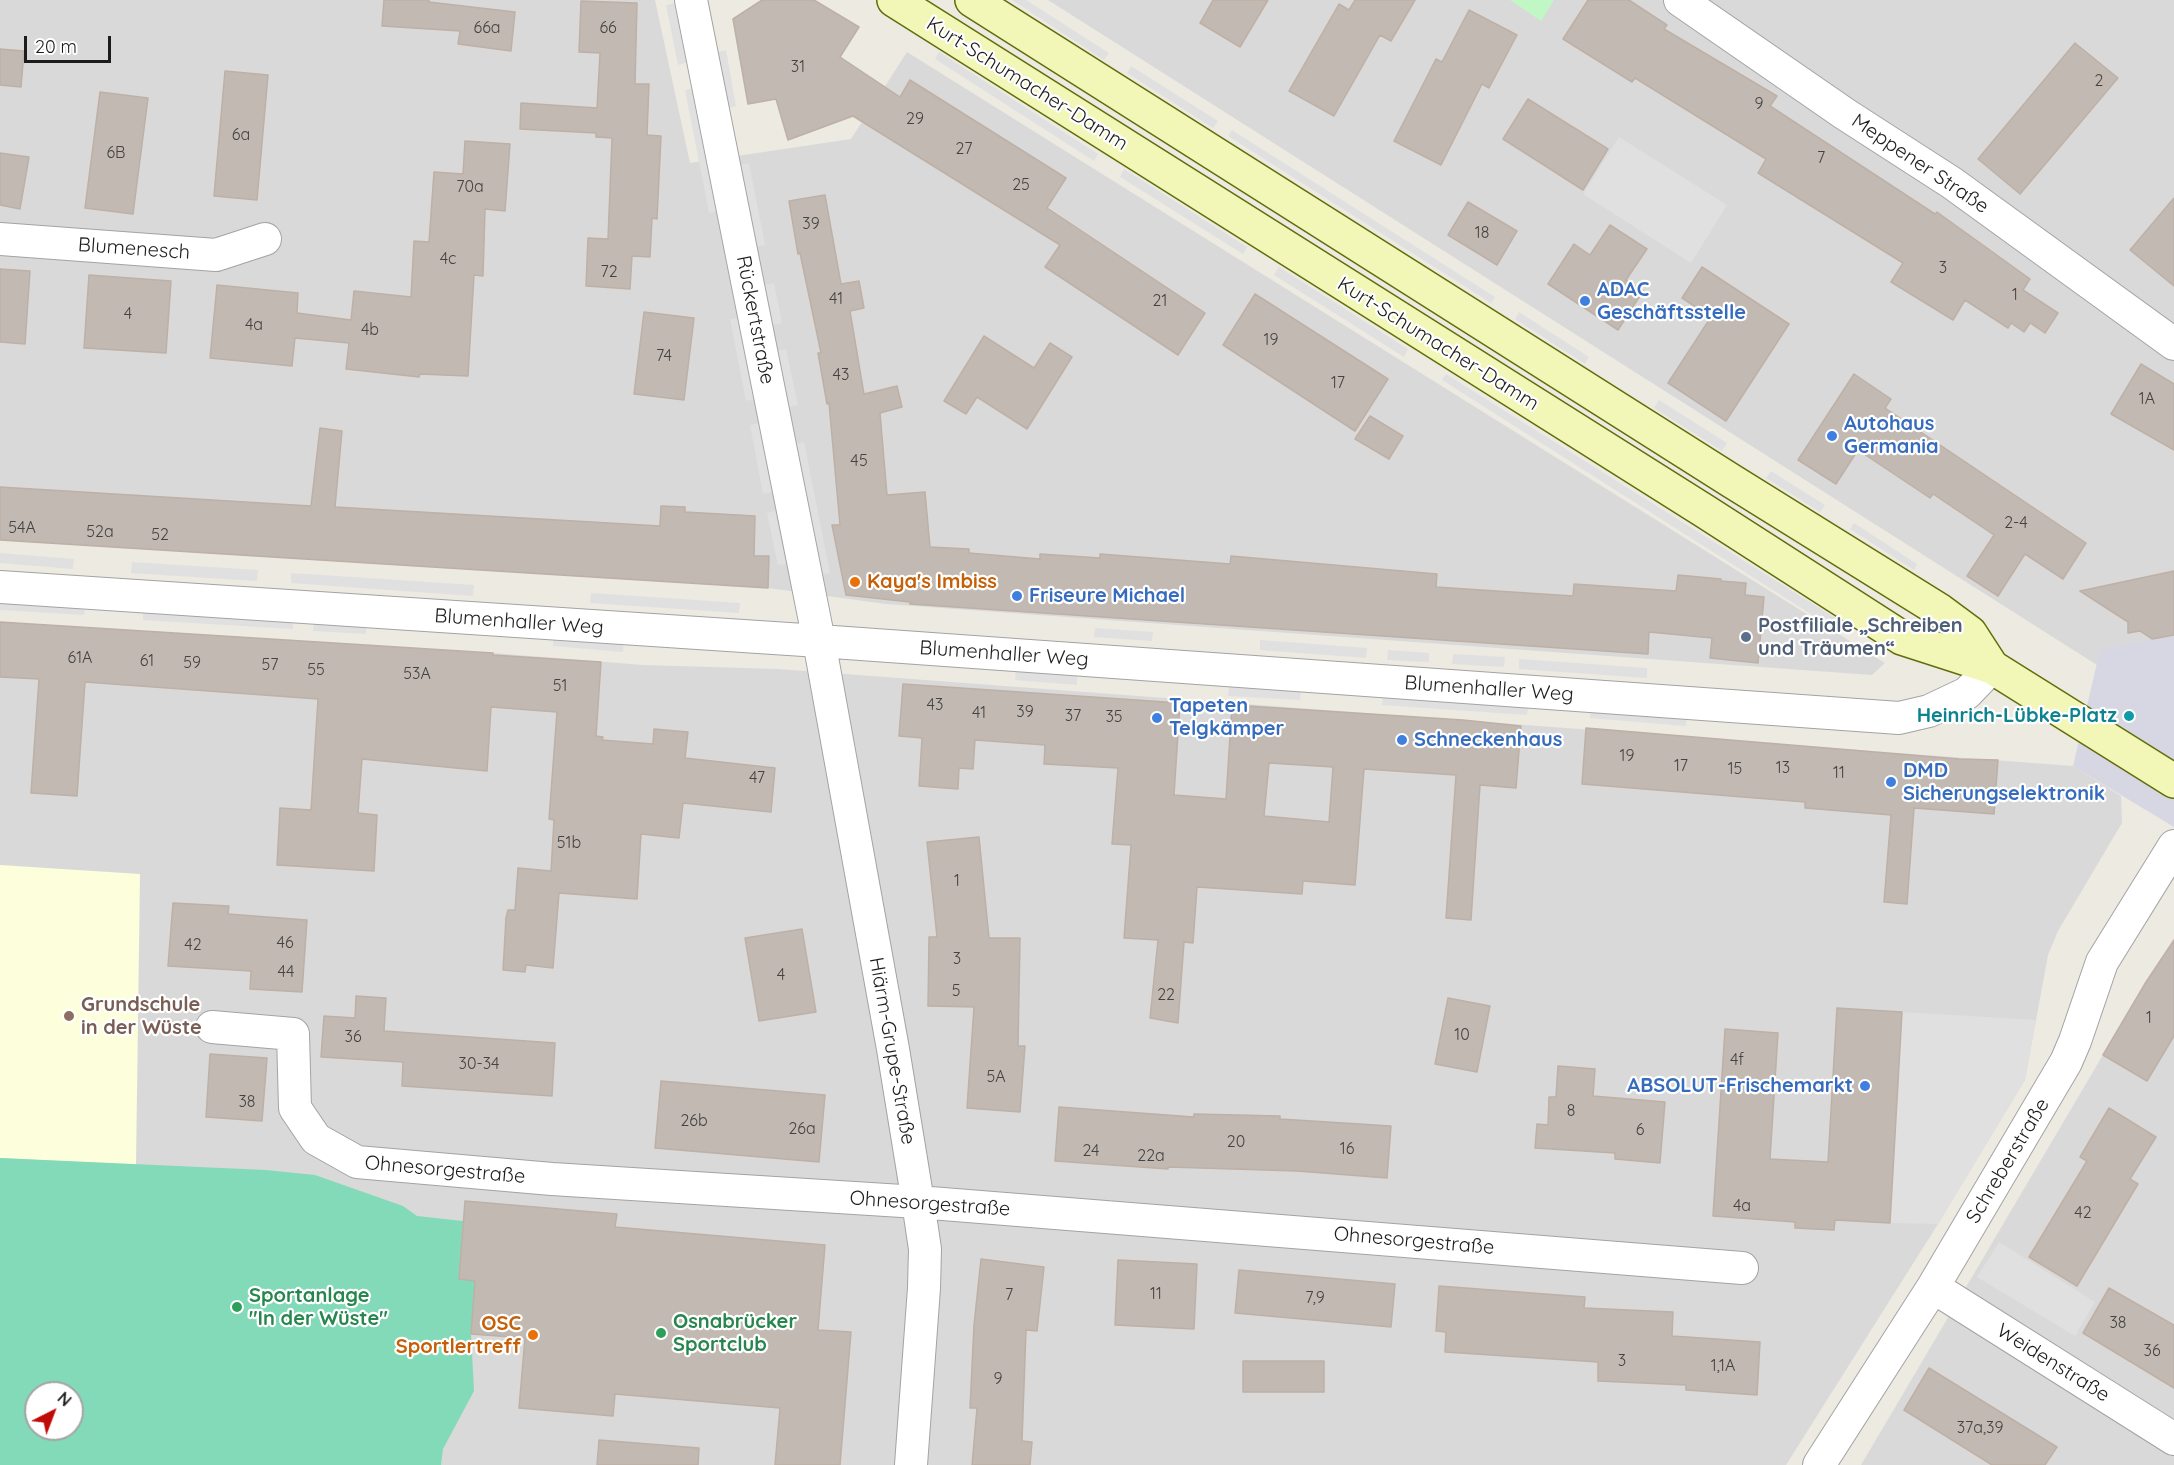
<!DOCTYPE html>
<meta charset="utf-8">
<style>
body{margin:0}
#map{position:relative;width:2174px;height:1465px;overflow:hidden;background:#edeae2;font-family:Quicksand,sans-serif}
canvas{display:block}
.north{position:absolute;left:24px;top:1381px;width:60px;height:60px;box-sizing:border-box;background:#fff;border:2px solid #a4a4a4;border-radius:50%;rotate:42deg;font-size:16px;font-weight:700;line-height:24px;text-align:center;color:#1c1c1c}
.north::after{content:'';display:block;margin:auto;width:21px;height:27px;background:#c00b08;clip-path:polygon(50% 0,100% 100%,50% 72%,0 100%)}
.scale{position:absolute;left:24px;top:36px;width:87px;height:27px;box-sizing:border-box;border:3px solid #1c1c1c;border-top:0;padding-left:8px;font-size:18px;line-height:21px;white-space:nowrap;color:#1c1c1c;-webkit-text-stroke:4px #fff;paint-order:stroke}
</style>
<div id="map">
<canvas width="2174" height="1465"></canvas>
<div class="north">N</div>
<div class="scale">20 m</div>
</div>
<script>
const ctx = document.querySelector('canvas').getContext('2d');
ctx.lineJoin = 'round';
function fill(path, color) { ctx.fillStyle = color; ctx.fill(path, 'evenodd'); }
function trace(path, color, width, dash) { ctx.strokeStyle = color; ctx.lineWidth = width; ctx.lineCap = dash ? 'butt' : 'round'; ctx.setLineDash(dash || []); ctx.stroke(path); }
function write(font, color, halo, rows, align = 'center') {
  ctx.font = font + ' Quicksand,sans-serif'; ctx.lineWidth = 4.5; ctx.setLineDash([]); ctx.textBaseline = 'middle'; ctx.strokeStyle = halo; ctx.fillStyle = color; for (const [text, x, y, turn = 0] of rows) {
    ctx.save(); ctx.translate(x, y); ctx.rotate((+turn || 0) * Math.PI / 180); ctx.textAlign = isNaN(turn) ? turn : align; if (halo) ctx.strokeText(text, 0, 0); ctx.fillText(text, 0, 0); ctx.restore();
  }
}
fill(new Path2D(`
 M 0,0 L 655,0 L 690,163 L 851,139 L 907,52 L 1885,663 L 1872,675 L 886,604 L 768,588 L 0,540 Z
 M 1048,0 L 2174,0 L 2174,654 L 2097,665 Z
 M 0,622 L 493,653 L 643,665 L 778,669 L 2073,766 L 2121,796 L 2122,823 L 2058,931 L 2048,955 L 2025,1080 L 1938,1224 L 1786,1465 L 0,1465 ZM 36,1393 L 72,1393 L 72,1429 L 36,1429 Z
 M 2174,940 L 2174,1465 L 1861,1465 L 2146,982 Z`), '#dad9d9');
fill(new Path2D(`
 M 0,865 L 140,874 L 136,1165 L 0,1158 Z`), '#fdfedb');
fill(new Path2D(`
 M 1510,0 L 1554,0 L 1541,21 Z`), '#c0f7c5');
fill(new Path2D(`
 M 0,1158 L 266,1170 L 315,1175 L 403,1206 L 417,1216 L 463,1221 L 459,1279 L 475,1281 L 471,1334 L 474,1391 L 443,1449 L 441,1465 L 0,1465 ZM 36,1393 L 72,1393 L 72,1429 L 36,1429 Z`), '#82dab9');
fill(new Path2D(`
 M 1012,0 L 1026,0 L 1109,53 L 1104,60 Z
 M 676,3 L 689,62 L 678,65 L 666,5 Z
 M 726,50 L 736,106 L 728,108 L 717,52 Z
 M 939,52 L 1098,154 L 1094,161 L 935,59 Z
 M 1131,66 L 1218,121 L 1213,128 L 1127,73 Z
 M 694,88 L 717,211 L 709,213 L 685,90 Z
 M 1232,130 L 1495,297 L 1491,303 L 1228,136 Z
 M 1619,137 L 1727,205 L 1691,263 L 1583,194 Z
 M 749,163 L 765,245 L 756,247 L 740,165 Z
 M 1124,169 L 1247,247 L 1243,254 L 1120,177 Z
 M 1279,267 L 1408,349 L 1404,357 L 1274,275 Z
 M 774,283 L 782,323 L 772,325 L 764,285 Z
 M 1519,312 L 1589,357 L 1585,364 L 1515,319 Z
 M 740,318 L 755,399 L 746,401 L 730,319 Z
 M 786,349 L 798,405 L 789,407 L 777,351 Z
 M 1446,374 L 1840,621 L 1828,625 L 1442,380 Z
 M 1659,400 L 1727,443 L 1722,451 L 1654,408 Z
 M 759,423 L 772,492 L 763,494 L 750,425 Z
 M 804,442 L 830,573 L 821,575 L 794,444 Z
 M 1771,471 L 1825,505 L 1820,512 L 1766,478 Z
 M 775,511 L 786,564 L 778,565 L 767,513 Z
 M 1854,523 L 1917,564 L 1914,570 L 1850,529 Z
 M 0,553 L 74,559 L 73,569 L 0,563 Z
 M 132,562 L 258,570 L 257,581 L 131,573 Z
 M 291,573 L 474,585 L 473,596 L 291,583 Z
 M 591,593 L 740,603 L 739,613 L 590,603 Z
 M 0,603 L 85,609 L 84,615 L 0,610 Z
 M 143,613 L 293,622 L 293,629 L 143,620 Z
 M 314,623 L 366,626 L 366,634 L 313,631 Z
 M 1095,628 L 1153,632 L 1152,641 L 1094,637 Z
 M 553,638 L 624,643 L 623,652 L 553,646 Z
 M 1260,640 L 1367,648 L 1366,658 L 1260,650 Z
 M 1388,650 L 1429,653 L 1429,662 L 1387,660 Z
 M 1453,654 L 1505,657 L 1504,667 L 1452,664 Z
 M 1519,659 L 1647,668 L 1647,678 L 1519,669 Z
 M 1016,670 L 1077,674 L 1077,685 L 1015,680 Z
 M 1229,686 L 1301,691 L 1300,700 L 1228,696 Z
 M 1383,697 L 1528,707 L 1527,715 L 1382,705 Z
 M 1591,709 L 1687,717 L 1686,726 L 1590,718 Z
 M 1902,1012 L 2036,1020 L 2025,1080 L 1938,1224 L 1890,1223 Z
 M 1999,1242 L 2095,1302 L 2075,1336 L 1977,1277 Z`), '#e0e0e0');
fill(new Path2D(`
 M 2174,635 L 2174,827 L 2073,766 L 2100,650 Z`), '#d7d6e3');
const building = new Path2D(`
 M 384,0 L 429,0 L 429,2 L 515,12 L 511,51 L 458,44 L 460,31 L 382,26 Z
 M 762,0 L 814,0 L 859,27 L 840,57 L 900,97 L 910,80 L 1066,178 L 1047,208 L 1205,313 L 1178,355 L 1045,267 L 1060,245 L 853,116 L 788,140 L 776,99 L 748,104 L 733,19 Z
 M 1213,0 L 1268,0 L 1240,47 L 1200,23 Z
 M 1355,0 L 1415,0 L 1391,41 L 1380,35 L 1334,116 L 1289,91 L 1339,4 L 1349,10 Z
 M 1588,0 L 1629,0 L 1667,25 L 1664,29 L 1777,96 L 1770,106 L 1935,214 L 1937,212 L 2030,279 L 2023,290 L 2058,313 L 2045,333 L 2030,323 L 2024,332 L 2011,323 L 2008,328 L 1965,300 L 1953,320 L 1891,282 L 1903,263 L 1758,173 L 1766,159 L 1635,78 L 1632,82 L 1563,39 Z
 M 581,1 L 637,3 L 635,84 L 649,84 L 647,135 L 661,136 L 657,219 L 652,218 L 650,257 L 632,256 L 630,289 L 586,286 L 588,238 L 608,239 L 612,138 L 596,137 L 596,133 L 520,129 L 521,103 L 597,108 L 600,53 L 579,52 Z
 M 1469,10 L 1517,35 L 1489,88 L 1482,84 L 1441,165 L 1394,141 L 1436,59 L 1442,62 Z
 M 2075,43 L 2118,78 L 2020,194 L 1978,159 Z
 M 0,49 L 24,51 L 21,87 L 0,85 Z
 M 225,71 L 268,75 L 257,200 L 214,196 Z
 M 100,92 L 148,98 L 133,214 L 85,208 Z
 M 1528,99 L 1608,149 L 1583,190 L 1503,139 Z
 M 465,141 L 510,144 L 505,211 L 485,209 L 483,276 L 474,275 L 468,376 L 420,374 L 419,377 L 346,369 L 349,343 L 295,338 L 292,366 L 210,358 L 217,285 L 298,293 L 297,313 L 351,320 L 354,291 L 411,297 L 414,241 L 429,242 L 434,172 L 463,174 Z
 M 0,153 L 29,157 L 20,209 L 0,205 Z
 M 825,195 L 841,284 L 859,281 L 864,308 L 850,311 L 864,394 L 897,386 L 902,407 L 880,413 L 887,495 L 925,492 L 930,547 L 969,549 L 969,553 L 1040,559 L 1040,554 L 1100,558 L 1100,554 L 1230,564 L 1231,556 L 1437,574 L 1436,587 L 1573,596 L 1574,584 L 1676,591 L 1678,575 L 1721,579 L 1721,581 L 1746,583 L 1745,595 L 1764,597 L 1758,663 L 1710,658 L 1712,638 L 1649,632 L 1648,654 L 910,604 L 910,602 L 846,595 L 832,525 L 840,525 L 829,403 L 827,404 L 818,353 L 821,353 L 800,253 L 798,254 L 789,201 Z
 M 2174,198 L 2174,286 L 2130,250 Z
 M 1468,202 L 1517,231 L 1497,265 L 1448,235 Z
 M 1610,225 L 1647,249 L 1626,280 L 1643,291 L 1618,330 L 1548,284 L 1574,244 L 1590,255 Z
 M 1702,267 L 1789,324 L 1726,421 L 1668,383 L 1711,317 L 1682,298 Z
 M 0,269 L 30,271 L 25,344 L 0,342 Z
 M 89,275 L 171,281 L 166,353 L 84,348 Z
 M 1255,294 L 1388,379 L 1355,431 L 1223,345 Z
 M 644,312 L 694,318 L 684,400 L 634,394 Z
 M 984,336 L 1034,368 L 1050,343 L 1072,357 L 1027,429 L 977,397 L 966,414 L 944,401 Z
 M 2141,364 L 2174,384 L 2174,450 L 2111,414 Z
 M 1854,374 L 1891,399 L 1885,408 L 2086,543 L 2063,579 L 2025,554 L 1998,596 L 1967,576 L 1994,535 L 1933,494 L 1930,498 L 1858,450 L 1836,484 L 1798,460 Z
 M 1370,416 L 1403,436 L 1389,459 L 1355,439 Z
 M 320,428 L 342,431 L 335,507 L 660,526 L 661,506 L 685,507 L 685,512 L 755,516 L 754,556 L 769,556 L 768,588 L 0,540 L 0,487 L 311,506 Z
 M 2174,571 L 2174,635 L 2152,639 L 2140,631 L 2128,633 L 2128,622 L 2080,591 Z
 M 0,622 L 493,653 L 493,655 L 601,662 L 596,736 L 603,737 L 602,740 L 653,744 L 654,729 L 688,732 L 685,758 L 775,768 L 771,812 L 683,803 L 679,838 L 641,834 L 637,899 L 559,893 L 553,968 L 526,965 L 525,972 L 503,970 L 506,918 L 508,910 L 515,910 L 518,868 L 551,871 L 554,820 L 549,819 L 557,712 L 491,707 L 487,771 L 362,759 L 358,813 L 377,815 L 374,871 L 277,865 L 280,808 L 311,810 L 318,699 L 85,682 L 77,796 L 31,793 L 39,679 L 0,677 Z
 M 903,684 L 1180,703 L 1174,795 L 1226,799 L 1232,705 L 1463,720 L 1521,726 L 1516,788 L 1480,785 L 1471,920 L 1446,918 L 1456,775 L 1364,769 L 1355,885 L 1303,881 L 1302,894 L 1197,887 L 1193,943 L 1184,942 L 1178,1023 L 1150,1018 L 1158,940 L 1124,938 L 1131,845 L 1112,844 L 1118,768 L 1044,764 L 1045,745 L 975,740 L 973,769 L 959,768 L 958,789 L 919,786 L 922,738 L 899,736 ZM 1269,763 L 1333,767 L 1329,822 L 1264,816 Z
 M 1586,728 L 1959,759 L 1998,760 L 1994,814 L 1914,808 L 1907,904 L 1884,902 L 1891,815 L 1805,808 L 1805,802 L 1582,784 Z
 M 979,837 L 989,938 L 1020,938 L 1018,1046 L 1025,1046 L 1020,1112 L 967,1108 L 974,1007 L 928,1006 L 929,937 L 937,937 L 927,842 Z
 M 173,903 L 229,906 L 228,914 L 307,920 L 302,992 L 250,989 L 251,971 L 168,966 Z
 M 802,929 L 816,1012 L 759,1021 L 745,938 Z
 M 2174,940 L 2174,1036 L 2147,1081 L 2103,1055 L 2146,982 Z
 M 356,996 L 386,998 L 384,1031 L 555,1043 L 552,1096 L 402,1086 L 403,1062 L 321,1057 L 324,1016 L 355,1018 Z
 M 1448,998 L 1490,1006 L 1477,1072 L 1435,1064 Z
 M 1837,1008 L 1902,1012 L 1890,1223 L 1835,1220 L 1834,1230 L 1795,1228 L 1795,1222 L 1713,1216 L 1725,1029 L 1778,1033 L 1770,1159 L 1828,1162 Z
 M 210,1054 L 267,1058 L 262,1121 L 206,1117 Z
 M 1558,1066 L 1595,1069 L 1593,1096 L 1665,1102 L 1660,1163 L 1615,1159 L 1615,1153 L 1535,1148 L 1537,1124 L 1548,1125 L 1549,1097 L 1556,1097 Z
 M 661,1081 L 825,1095 L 819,1162 L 655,1148 Z
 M 1059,1107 L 1194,1117 L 1194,1114 L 1280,1116 L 1280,1119 L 1391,1126 L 1387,1178 L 1297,1171 L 1168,1167 L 1168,1169 L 1055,1161 Z
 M 2109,1108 L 2156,1137 L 2130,1179 L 2138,1184 L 2077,1286 L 2029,1257 L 2087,1161 L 2080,1157 Z
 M 465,1201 L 617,1214 L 615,1227 L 825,1245 L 818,1330 L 851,1332 L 840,1465 L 775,1465 L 780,1408 L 615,1394 L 613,1416 L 519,1408 L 525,1338 L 471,1334 L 475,1281 L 459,1279 Z
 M 981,1259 L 1044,1267 L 1037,1331 L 1026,1330 L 1022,1441 L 1032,1442 L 1030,1465 L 972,1465 L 977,1408 L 970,1408 L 974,1325 Z
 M 1118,1260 L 1197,1264 L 1194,1329 L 1115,1325 Z
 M 1239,1270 L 1395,1284 L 1391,1327 L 1235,1313 Z
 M 1439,1286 L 1585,1297 L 1584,1308 L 1673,1312 L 1672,1336 L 1760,1342 L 1757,1395 L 1686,1390 L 1686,1385 L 1598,1381 L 1598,1362 L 1445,1352 L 1446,1332 L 1436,1331 Z
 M 2109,1288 L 2174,1325 L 2174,1388 L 2083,1333 Z
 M 1243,1361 L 1324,1361 L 1324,1392 L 1243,1392 Z
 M 1929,1368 L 2057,1447 L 2045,1465 L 1992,1465 L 1904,1410 Z
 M 599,1440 L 699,1448 L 698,1465 L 597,1465 Z`);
fill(building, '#c1b9b2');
trace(building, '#beb0a5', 1.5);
const street = new Path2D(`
 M 691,0 L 819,641 L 893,1049 L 918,1202 L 925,1249 L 924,1288 L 911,1465
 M 1680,0 L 1845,114 L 1952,183 L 2174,344
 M 0,239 L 216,255 L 265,239
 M 0,587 L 819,641 L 1899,718 L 1929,711 L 1967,693 L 1992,667
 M 212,1027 L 293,1034 L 295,1108 L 316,1139 L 357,1162 L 552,1179 L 918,1202 L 1742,1268
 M 1933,1287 L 2174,1439
 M 1819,1465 L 1933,1287 L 2066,1062 L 2075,1041 L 2102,962 L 2174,846`);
const secondary = new Path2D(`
 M 894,0 L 1706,512 L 1902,638 L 1992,667 L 2174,781
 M 972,0 L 1730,480 L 1939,610 L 1970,633 L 1992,667`);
trace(street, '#a3a3a3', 34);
trace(secondary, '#616d09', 36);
trace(street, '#fff', 32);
trace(secondary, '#f2f6b7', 33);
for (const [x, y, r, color] of [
 [1585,301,6,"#3f7fe0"],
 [1832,436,6,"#3f7fe0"],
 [855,582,6,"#e8710a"],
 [1017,596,6,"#3f7fe0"],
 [1746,637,6,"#5c6f8a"],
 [2129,716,6,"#0f9aa8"],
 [1157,718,6,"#3f7fe0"],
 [1402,740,6,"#3f7fe0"],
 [1891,782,6,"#3f7fe0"],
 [69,1016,6,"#8d6e63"],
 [1865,1086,6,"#3f7fe0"],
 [237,1307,6,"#2e9e5b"],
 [661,1333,6,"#2e9e5b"],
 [533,1335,6,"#e8710a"]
]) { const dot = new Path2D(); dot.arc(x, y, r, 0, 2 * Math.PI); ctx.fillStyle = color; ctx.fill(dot); trace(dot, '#fff', 2); }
write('16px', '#454342', null, [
 ["66a",487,28],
 ["66",608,28],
 ["31",798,67],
 ["2",2099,81],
 ["9",1759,104],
 ["29",915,119],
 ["6a",241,135],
 ["27",964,149],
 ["6B",116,153],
 ["7",1821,158],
 ["25",1021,185],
 ["70a",470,187],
 ["39",811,224],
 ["18",1482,233],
 ["4c",448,259],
 ["3",1943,268],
 ["72",609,272],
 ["1",2015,295],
 ["41",836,299],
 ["21",1160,301],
 ["4",128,314],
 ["4a",254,325],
 ["4b",370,330],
 ["19",1271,340],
 ["74",664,356],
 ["43",841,375],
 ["17",1338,383],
 ["1A",2147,399],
 ["45",859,461],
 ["2-4",2016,523],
 ["54A",22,528],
 ["52a",100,532],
 ["52",160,535],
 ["61A",80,658],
 ["61",147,661],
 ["59",192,663],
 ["57",270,665],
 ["55",316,670],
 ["53A",417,674],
 ["51",560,686],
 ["43",935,705],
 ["39",1025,712],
 ["41",979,713],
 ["37",1073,716],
 ["35",1114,717],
 ["19",1627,756],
 ["17",1681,766],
 ["13",1783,768],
 ["15",1735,769],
 ["11",1839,773],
 ["47",757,778],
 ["51b",569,843],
 ["1",957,881],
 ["46",285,943],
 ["42",193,945],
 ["3",957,959],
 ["44",286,972],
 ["4",781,975],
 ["5",956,991],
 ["22",1166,995],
 ["1",2149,1018],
 ["10",1462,1035],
 ["36",353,1037],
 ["4f",1737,1060],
 ["30-34",479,1064],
 ["5A",996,1077],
 ["38",247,1102],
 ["8",1571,1111],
 ["26b",694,1121],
 ["26a",802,1129],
 ["6",1640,1130],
 ["20",1236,1142],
 ["16",1347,1149],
 ["24",1091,1151],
 ["22a",1151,1156],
 ["4a",1742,1206],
 ["42",2083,1213],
 ["11",1156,1294],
 ["7",1009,1295],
 ["7,9",1315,1298],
 ["38",2118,1323],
 ["36",2152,1351],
 ["3",1622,1361],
 ["1,1A",1723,1366],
 ["9",998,1379],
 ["37a,39",1980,1428]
]);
write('20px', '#1c1c1c', '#fff', [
 ["Kurt-Schumacher-Damm",1027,84,32],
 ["Meppener Straße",1920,164,34],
 ["Blumenesch",134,249,4],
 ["Rückertstraße",755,320,79],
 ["Kurt-Schumacher-Damm",1438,344,32],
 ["Blumenhaller Weg",519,622,4],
 ["Blumenhaller Weg",1004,654,4],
 ["Blumenhaller Weg",1489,689,4],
 ["Hiärm-Grupe-Straße",892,1051,80],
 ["Schreberstraße",2008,1161,-59],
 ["Ohnesorgestraße",445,1170,5],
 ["Ohnesorgestraße",930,1204,4],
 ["Ohnesorgestraße",1414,1241,5],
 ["Weidenstraße",2053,1363,32]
]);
write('bold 20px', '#366cbe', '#fff', [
 ["ADAC",1597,290],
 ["Geschäftsstelle",1597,313],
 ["Autohaus",1844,424],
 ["Germania",1844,447],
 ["Friseure Michael",1029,596],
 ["Tapeten",1169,706],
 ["Telgkämper",1169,729],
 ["Schneckenhaus",1414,740],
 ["DMD",1903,771],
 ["Sicherungselektronik",1903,794],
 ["ABSOLUT-Frischemarkt",1853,1086,"right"]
], 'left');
write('bold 20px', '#c56008', '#fff', [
 ["Kaya's Imbiss",867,582],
 ["OSC",521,1324,"right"],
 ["Sportlertreff",521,1347,"right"]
], 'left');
write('bold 20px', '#4e5e75', '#fff', [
 ["Postfiliale „Schreiben",1758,626],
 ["und Träumen“",1758,649]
], 'left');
write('bold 20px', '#0d838f', '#fff', [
 ["Heinrich-Lübke-Platz",2117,716]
], 'right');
write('bold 20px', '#785e54', '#fff', [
 ["Grundschule",81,1005],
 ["in der Wüste",81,1028]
], 'left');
write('bold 20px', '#27864d', '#fff', [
 ["Sportanlage",249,1296],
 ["\"In der Wüste\"",249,1319],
 ["Osnabrücker",673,1322],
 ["Sportclub",673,1345]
], 'left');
</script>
